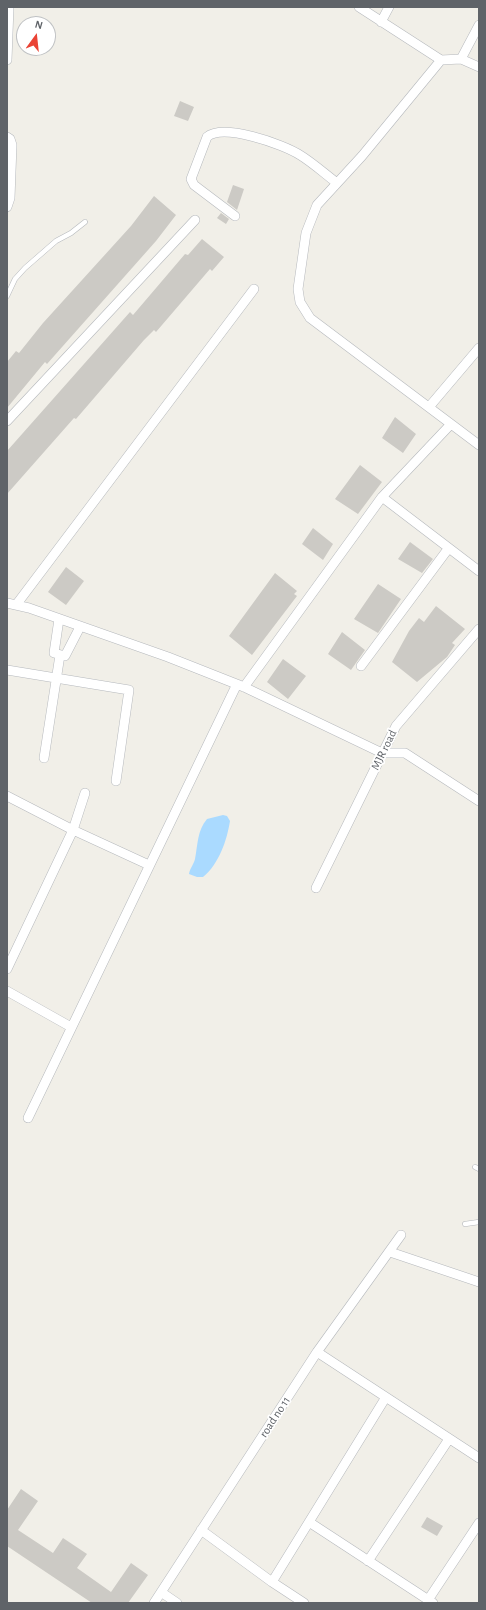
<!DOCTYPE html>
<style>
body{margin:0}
#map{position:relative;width:486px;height:1610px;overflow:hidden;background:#f1efe8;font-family:"Alegreya Sans",sans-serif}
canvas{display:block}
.frame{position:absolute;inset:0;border:8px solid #5f6368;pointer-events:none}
.north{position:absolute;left:16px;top:16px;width:40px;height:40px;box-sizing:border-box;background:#fff;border:1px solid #bfc1c3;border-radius:50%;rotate:15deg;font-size:11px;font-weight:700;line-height:16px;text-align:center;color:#5f6368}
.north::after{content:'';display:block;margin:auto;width:14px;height:18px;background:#ea4335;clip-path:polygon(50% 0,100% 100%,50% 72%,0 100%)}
</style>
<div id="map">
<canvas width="486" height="1610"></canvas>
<div class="frame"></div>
<div class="north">N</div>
</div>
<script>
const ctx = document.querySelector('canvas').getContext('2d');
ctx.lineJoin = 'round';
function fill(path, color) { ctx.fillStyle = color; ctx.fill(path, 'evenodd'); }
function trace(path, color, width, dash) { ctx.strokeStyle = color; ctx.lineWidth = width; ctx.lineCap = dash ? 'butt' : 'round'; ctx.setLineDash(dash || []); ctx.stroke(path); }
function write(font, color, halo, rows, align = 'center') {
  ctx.font = font + ' "Alegreya Sans",sans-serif'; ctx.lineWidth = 3.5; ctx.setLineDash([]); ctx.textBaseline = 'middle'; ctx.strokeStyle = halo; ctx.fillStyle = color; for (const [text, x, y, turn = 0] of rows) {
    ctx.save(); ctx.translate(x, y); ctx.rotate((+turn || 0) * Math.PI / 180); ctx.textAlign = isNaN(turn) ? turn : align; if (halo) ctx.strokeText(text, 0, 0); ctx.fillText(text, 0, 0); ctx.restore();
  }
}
fill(new Path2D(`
 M 223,815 L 227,816 L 230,821 C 227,840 219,864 203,877 L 197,877 L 189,874 C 190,868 194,864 195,859 C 198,844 197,831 207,819 Z`), '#aadaff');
fill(new Path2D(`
 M 180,101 L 194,107 L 188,121 L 174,116 Z
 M 233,185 L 244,189 L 237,210 L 227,202 Z
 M 154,196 L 176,215 L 156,241 L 47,364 L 45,362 L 7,408 L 7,362 L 16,351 L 19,353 L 43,323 L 131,226 Z
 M 221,213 L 229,219 L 226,224 L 217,218 Z
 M 202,239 L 224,257 L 212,271 L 210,269 L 156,332 L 154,330 L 144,340 L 76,419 L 74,418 L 7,494 L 7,451 L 130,312 L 133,315 L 185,254 L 188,255 Z
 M 395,417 L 416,434 L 403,453 L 382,438 Z
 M 360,465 L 382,482 L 358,514 L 335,499 Z
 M 313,528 L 333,544 L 323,560 L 302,544 Z
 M 410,542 L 433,559 L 422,573 L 398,559 Z
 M 66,567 L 84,581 L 66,605 L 48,592 Z
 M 275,573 L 297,591 L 294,594 L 297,596 L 252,655 L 229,636 Z
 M 378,584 L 401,599 L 378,633 L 354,619 Z
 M 436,606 L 465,629 L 452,643 L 455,645 L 447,657 L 417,682 L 392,662 L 409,631 L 419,618 L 424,622 Z
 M 342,632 L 365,650 L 351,670 L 328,654 Z
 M 283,659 L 306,676 L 288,699 L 267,682 Z
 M 21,1489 L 38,1501 L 18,1530 L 53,1553 L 63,1538 L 87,1554 L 77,1568 L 111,1592 L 131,1563 L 148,1575 L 128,1603 L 92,1603 L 7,1546 L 7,1510 Z
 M 427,1517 L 443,1526 L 437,1536 L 421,1527 Z`), '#cccac5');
const lane = new Path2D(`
 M 7,296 L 15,279 L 25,268 L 56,241 L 71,233 L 85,222
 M 475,1167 L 479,1169
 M 465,1224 L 479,1222`);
const street = new Path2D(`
 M 359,7 L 441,60 L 461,59 L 479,67
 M 381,22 L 389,7
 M 461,59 L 479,25
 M 7,60 L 9,7
 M 441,60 L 362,156 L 317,205 L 306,233 L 298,289 L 300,302 L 310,318 L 479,445
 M 7,137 L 10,139 L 12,145 L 10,198 L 7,207
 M 235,216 L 194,185 L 191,179 L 207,137 C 223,123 283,144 300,155 C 313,163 325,174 337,183
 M 429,407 L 479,348
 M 7,421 L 195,220
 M 382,497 L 479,571
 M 7,603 L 29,608 L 168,657 L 244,687 L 382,753 L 405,753 L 479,801
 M 16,605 L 254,289
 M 59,619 L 54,653 L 65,656 L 80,627
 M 361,666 L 448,549
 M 7,670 L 129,690 L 116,781
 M 244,687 L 382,497 L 451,424
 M 44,758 L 60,655
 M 7,796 L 73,830 L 149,865
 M 316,888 L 396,726 L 479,629
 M 7,969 L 73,830 L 85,793
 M 7,991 L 71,1027
 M 28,1118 L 237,684
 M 390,1252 L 479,1282
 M 317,1352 L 479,1458
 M 309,1522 L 433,1603
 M 201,1530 L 272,1582 L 304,1603
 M 368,1561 L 449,1439
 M 272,1582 L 386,1397
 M 161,1592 L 177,1603
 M 428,1600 L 479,1523
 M 154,1603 L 317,1352 L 401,1235`);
trace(lane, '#b5b8bc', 5.5);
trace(street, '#b5b8bc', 10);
trace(lane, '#fff', 4.5);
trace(street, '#fff', 9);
write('12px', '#5f6368', '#fff', [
 ["MJR road",384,750,-64],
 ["road no 11",275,1417,-57]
]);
</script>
